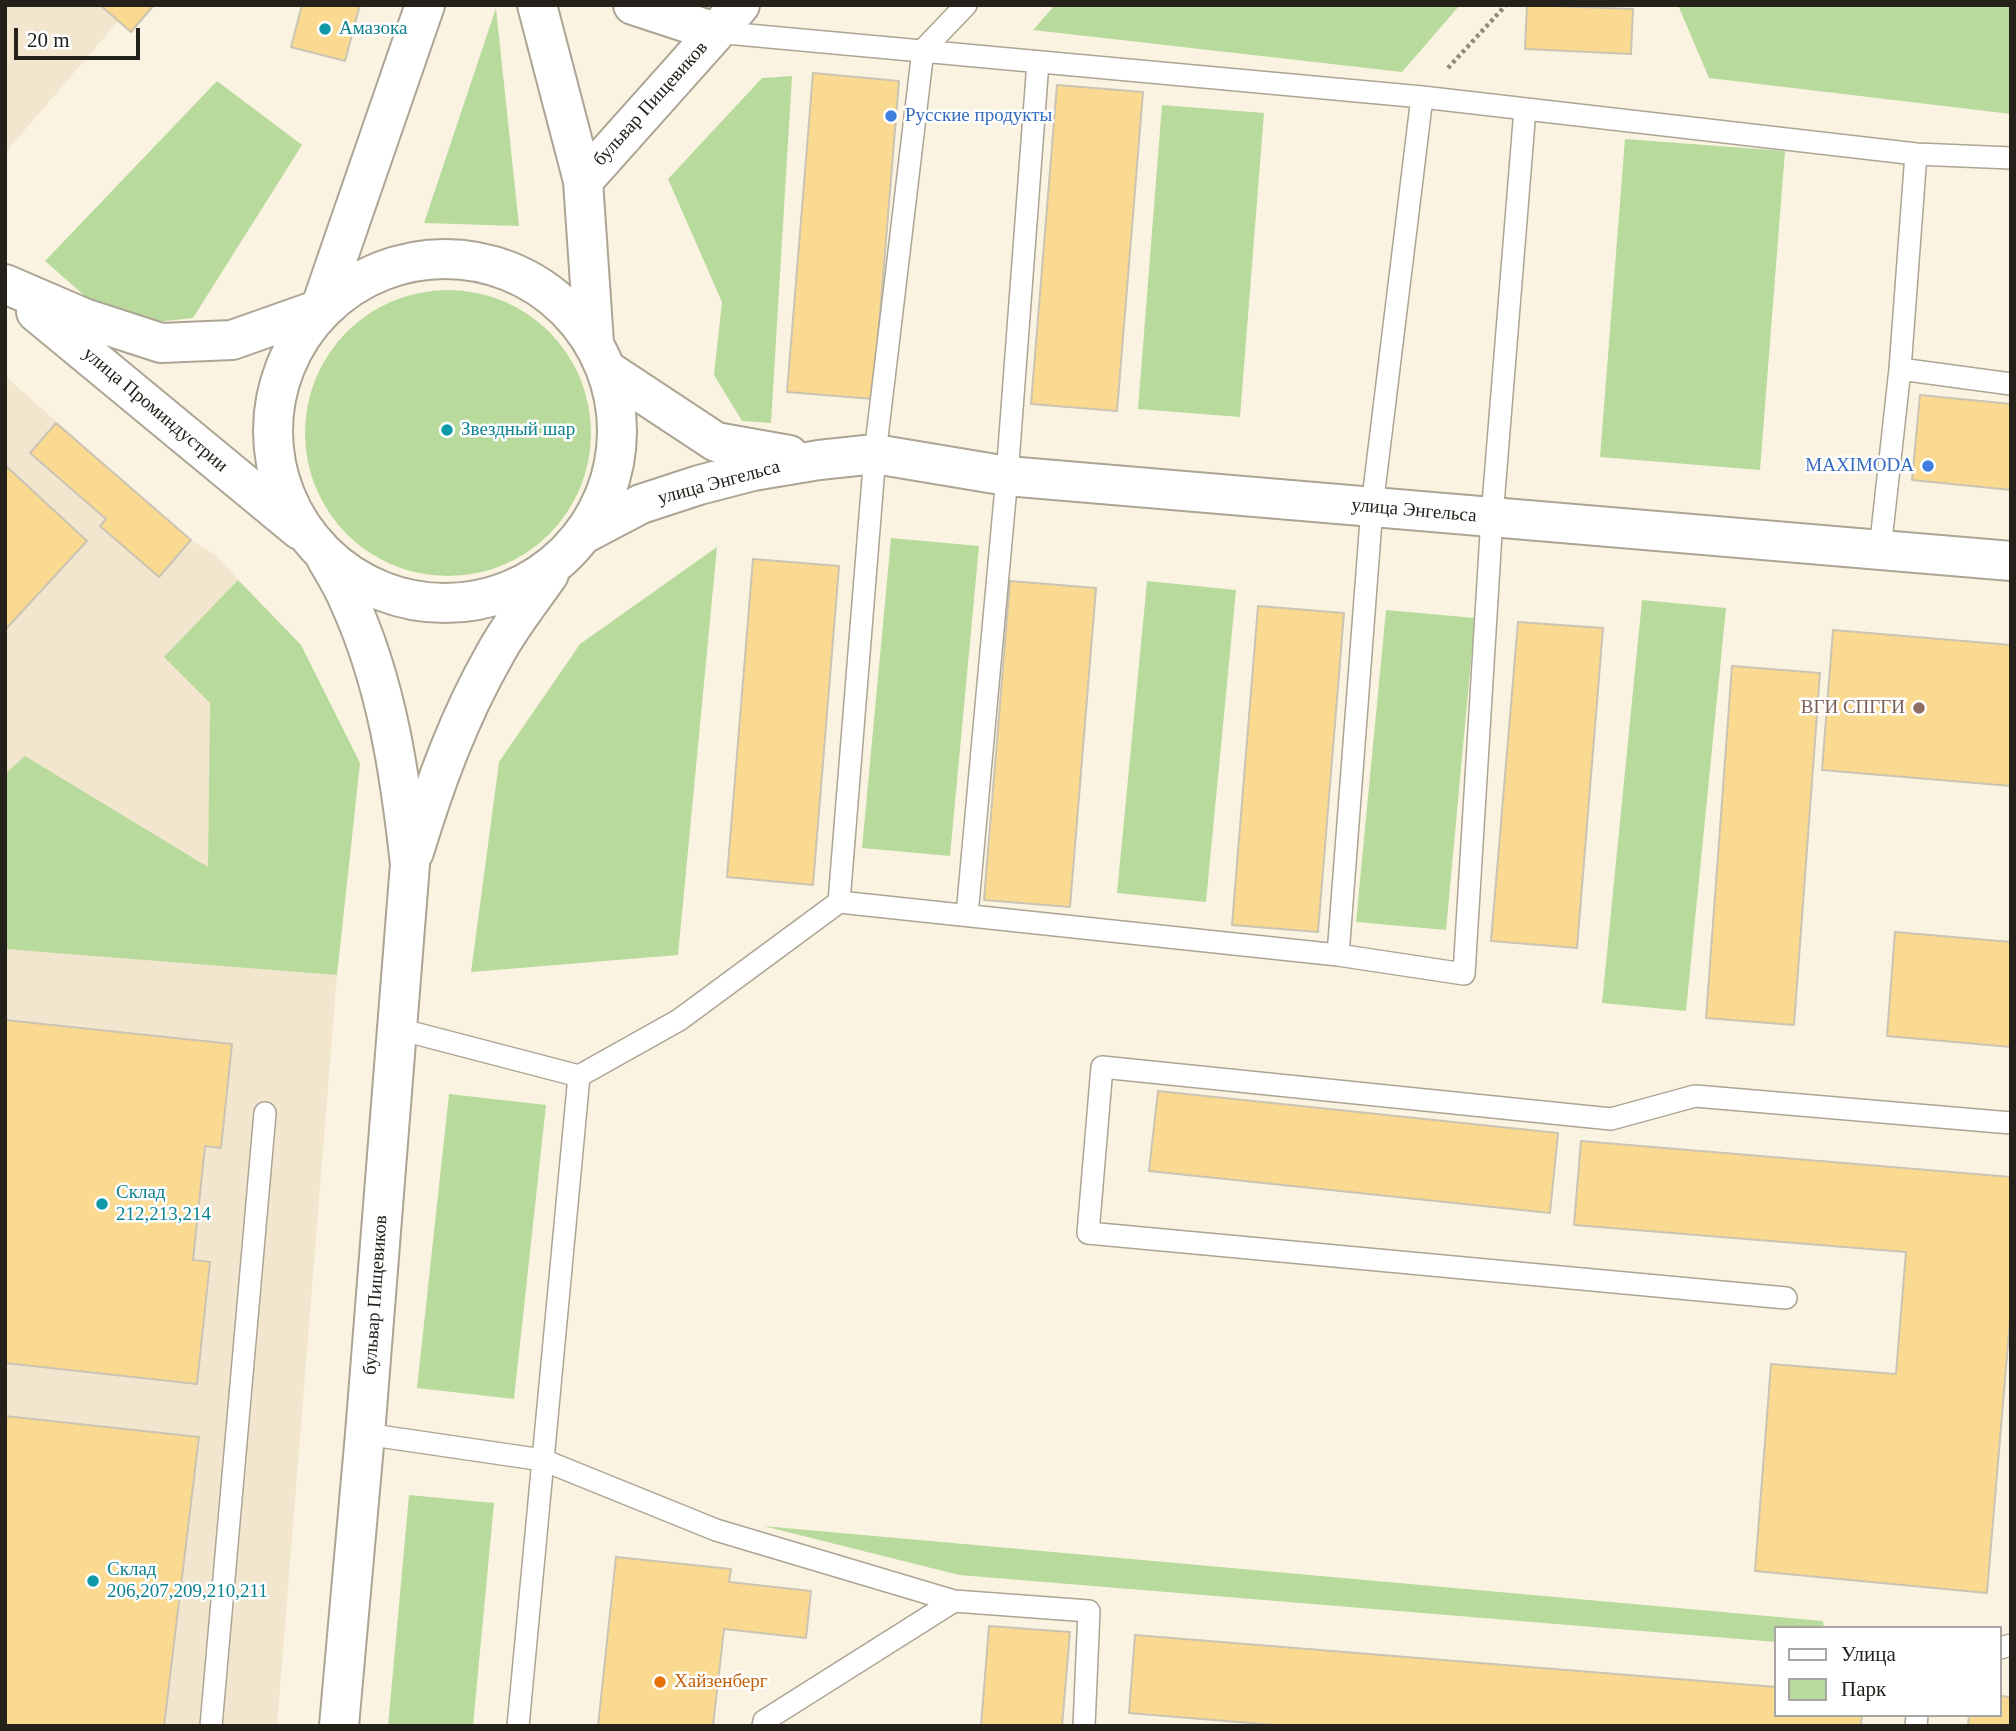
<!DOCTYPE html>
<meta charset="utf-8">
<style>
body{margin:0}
#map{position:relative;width:2016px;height:1731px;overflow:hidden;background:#fbf3e1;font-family:"Times New Roman",serif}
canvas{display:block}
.frame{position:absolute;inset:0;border:7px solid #23211a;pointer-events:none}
.legend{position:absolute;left:1774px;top:1626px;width:228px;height:91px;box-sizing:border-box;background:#fff;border:2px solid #a7a6a3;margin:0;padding:9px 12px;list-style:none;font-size:21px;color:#23211a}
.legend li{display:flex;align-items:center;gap:14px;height:35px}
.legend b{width:35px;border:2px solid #a7a6a3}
.scale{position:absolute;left:14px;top:28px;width:126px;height:32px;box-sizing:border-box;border:4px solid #23211a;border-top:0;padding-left:9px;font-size:21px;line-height:24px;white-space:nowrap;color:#23211a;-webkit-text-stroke:5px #fff;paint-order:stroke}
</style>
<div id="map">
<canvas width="2016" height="1731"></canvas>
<div class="frame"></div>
<ul class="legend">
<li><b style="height:9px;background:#fff"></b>Улица</li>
<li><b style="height:19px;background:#b8db9d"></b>Парк</li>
</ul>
<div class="scale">20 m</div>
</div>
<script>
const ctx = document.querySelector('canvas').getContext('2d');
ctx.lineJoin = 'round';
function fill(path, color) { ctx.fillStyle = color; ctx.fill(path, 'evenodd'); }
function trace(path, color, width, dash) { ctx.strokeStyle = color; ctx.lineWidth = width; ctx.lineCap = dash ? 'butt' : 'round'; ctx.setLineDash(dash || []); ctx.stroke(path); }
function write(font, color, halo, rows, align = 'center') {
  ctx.font = font + ' "Times New Roman",serif'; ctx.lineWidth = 5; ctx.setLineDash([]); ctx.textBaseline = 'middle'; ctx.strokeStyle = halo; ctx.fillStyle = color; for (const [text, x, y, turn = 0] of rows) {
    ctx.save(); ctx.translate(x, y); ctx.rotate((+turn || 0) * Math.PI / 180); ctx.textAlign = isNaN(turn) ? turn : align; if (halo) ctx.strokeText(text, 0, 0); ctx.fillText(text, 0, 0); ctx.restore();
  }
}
fill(new Path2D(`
 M 5,5 L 132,5 L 5,153 Z
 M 5,376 L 191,540 L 214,554 L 301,645 L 360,763 L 337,975 L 277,1726 L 5,1726 Z`), '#f2e7ce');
fill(new Path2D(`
 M 1055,5 L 1460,5 L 1402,72 L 1033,30 Z
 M 1678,5 L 2011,5 L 2011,114 L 1709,78 Z
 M 496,8 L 519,226 L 424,223 Z
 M 792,76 L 771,423 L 742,421 L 714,375 L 722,302 L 668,179 L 762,78 Z
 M 217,81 L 302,145 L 193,318 L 119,326 L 45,261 Z
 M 1162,105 L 1264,113 L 1240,417 L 1138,409 Z
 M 1625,139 L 1785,151 L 1760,470 L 1600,457 Z
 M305 433a143 143 0 1 1 286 0a143 143 0 1 1-286 0Z
 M 891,538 L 979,546 L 950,856 L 862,848 Z
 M 717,547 L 678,955 L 471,972 L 499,762 L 580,644 Z
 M 238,580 L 301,645 L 360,763 L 337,975 L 5,949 L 5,774 L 25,756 L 208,867 L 210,703 L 164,657 Z
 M 1147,581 L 1236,590 L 1206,902 L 1117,893 Z
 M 1642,600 L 1726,608 L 1686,1011 L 1602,1003 Z
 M 1386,610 L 1475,618 L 1446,930 L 1356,922 Z
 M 449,1094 L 546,1105 L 514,1399 L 417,1388 Z
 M 409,1495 L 494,1503 L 473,1726 L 388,1726 Z
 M 763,1526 L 1823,1621 L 1824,1628 L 1776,1628 L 1776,1642 L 959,1575 Z`), '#b8db9d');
const building = new Path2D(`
 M 100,5 L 154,5 L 131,32 Z
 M 302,5 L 360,5 L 345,61 L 291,47 Z
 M 1527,5 L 1633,9 L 1631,54 L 1525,49 Z
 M 813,73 L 899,81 L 873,399 L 787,392 Z
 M 1057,85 L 1143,92 L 1117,411 L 1031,404 Z
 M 1920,395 L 2011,404 L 2011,490 L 1912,480 Z
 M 56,423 L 191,540 L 159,577 L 100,526 L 106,519 L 30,453 Z
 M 5,465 L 87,541 L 5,630 Z
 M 753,559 L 839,566 L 813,885 L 727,877 Z
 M 1010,581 L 1096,588 L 1070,907 L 984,900 Z
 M 1258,606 L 1344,613 L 1318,932 L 1232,925 Z
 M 1518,622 L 1603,628 L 1577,948 L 1491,941 Z
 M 1833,630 L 2011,645 L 2011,786 L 1822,770 Z
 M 1732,666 L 1820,673 L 1794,1025 L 1706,1018 Z
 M 1895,932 L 2011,942 L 2011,1047 L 1887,1036 Z
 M 5,1020 L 232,1044 L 221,1148 L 205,1146 L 193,1260 L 210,1262 L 197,1384 L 5,1363 Z
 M 1158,1091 L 1558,1133 L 1550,1213 L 1149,1171 Z
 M 1581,1141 L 2011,1177 L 2011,1308 L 1987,1593 L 1755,1571 L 1771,1364 L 1896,1374 L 1906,1252 L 1574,1225 Z
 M 5,1416 L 199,1437 L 164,1726 L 5,1726 Z
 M 616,1557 L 731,1569 L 729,1582 L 811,1591 L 806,1638 L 724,1629 L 713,1726 L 598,1726 Z
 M 989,1626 L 1070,1632 L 1062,1726 L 981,1726 Z
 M 1135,1635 L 1776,1687 L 1776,1715 L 1862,1715 L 1861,1726 L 1286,1726 L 1129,1713 Z
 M 2000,1696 L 2011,1697 L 2011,1726 L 1968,1726 L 1969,1715 L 2000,1715 Z`);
fill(building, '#fada91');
trace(building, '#cbc4b3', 2);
const service = new Path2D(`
 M 966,5 L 923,50 L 875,454 L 839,902 L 1338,955 L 1464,974 L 1492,517 L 1525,109
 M 715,32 L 1422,97 L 1916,154 L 2011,158
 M 1916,154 L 1900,369 L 2011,384
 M 1880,550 L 1900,369
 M 967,915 L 1007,476 L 1038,62
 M 1338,955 L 1372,507 L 1422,97
 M 579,1076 L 679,1020 L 839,902
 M 1786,1298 L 1088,1233 L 1102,1067 L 1611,1119 L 1695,1096 L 2011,1123
 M 365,1434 L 543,1460 L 579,1076 L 395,1028
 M 954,1601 L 1089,1611 L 1084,1726
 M 2000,1648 L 2011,1645
 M 211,1726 L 265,1113
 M 518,1726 L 543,1460 L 716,1530 L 954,1601 L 764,1721 L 763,1726
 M 1916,1726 L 1917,1715`);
const secondary = new Path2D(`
 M 537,5 L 583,181 L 594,343
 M 633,5 L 715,32
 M 583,181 L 740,5
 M273 431a172 172 0 1 1 344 0a172 172 0 1 1-344 0Z
 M 5,284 L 84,318 L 161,343 L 232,340 L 320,309 L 425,5
 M 36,312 L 300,530
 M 607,370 L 716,442 L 789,455
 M 584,534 L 641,504 L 699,485 L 753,471 L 819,460 L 875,454 L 1007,476 L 2011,561
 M 326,558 C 334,572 343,586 349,601 C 387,684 400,774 410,864 L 365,1434 L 339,1726
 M 414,852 C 435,783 459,717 495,654 C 510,626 531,600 549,574`);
trace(service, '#aca494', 24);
trace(secondary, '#aca494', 42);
trace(new Path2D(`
 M 1448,68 L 1506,5`), '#8f8a7e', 4.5, [3.5, 3.5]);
trace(service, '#fff', 21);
trace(secondary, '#fff', 38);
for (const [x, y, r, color] of [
 [325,29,7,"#0f9aa8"],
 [891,116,7,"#3f7fe0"],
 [447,430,7,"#0f9aa8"],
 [1928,466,7,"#3f7fe0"],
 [1919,708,7,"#8d6e63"],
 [102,1204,7,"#0f9aa8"],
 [93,1581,7,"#0f9aa8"],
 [660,1682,7,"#e8710a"]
]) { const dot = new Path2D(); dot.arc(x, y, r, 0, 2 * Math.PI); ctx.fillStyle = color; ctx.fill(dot); trace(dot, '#fff', 2.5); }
write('19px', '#0d838f', '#fff', [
 ["Амазока",339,29],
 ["Звездный шар",461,430],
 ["Склад",116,1193],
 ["212,213,214",116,1215],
 ["Склад",107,1570],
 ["206,207,209,210,211",107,1592]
], 'left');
write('19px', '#23211a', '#fff', [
 ["бульвар Пищевиков",651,104,-48],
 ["улица Проминдустрии",155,410,40],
 ["улица Энгельса",719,483,-15],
 ["улица Энгельса",1414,511,5],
 ["бульвар Пищевиков",376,1295,-86]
]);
write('19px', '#366cbe', '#fff', [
 ["Русские продукты",905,116],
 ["MAXIMODA",1914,466,"right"]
], 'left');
write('19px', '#785e54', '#fff', [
 ["ВГИ СПГГИ",1905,708]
], 'right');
write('19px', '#c56008', '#fff', [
 ["Хайзенберг",674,1682]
], 'left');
</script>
